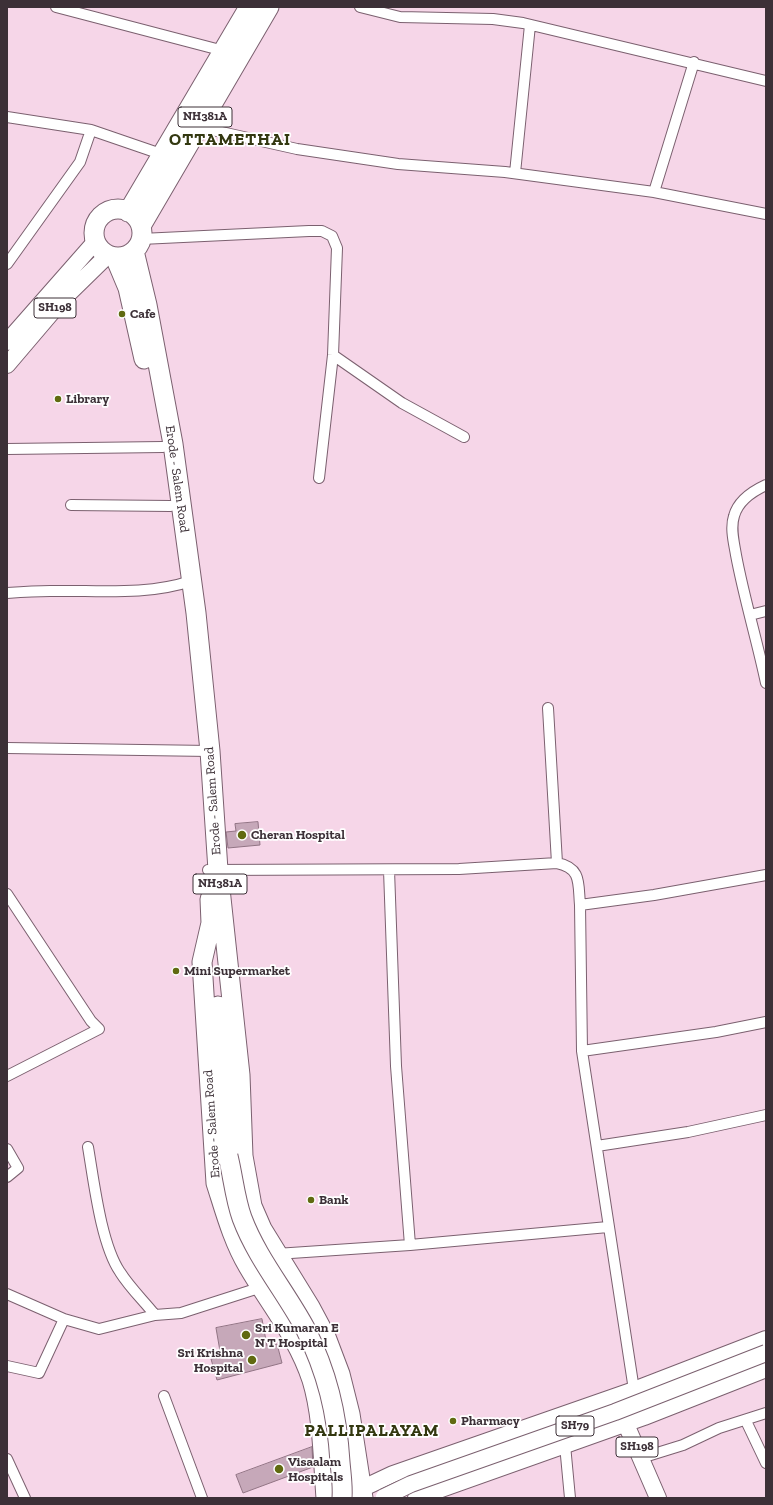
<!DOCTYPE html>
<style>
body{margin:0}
#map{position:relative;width:773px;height:1505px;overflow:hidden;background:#f6d6e8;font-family:"Zilla Slab",serif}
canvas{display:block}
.frame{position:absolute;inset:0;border:8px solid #3c3037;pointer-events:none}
</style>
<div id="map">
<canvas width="773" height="1505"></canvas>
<div class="frame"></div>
</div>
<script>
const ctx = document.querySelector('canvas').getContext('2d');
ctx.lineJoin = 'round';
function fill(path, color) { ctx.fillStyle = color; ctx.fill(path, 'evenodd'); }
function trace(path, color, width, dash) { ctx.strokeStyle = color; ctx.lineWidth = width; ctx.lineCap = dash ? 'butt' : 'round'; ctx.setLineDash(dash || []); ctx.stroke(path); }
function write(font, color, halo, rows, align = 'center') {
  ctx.font = font + ' "Zilla Slab",serif'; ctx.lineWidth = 3.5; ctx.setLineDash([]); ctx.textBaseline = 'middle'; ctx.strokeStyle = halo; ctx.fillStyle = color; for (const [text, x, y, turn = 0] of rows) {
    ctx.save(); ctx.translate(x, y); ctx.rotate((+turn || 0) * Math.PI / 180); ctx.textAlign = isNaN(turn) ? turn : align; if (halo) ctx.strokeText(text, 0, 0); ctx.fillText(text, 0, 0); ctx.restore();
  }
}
const building = new Path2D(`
 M 258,822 L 260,845 L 228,848 L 226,832 L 236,831 L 235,824 Z
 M 262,1319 L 267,1346 L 277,1344 L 282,1363 L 217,1380 L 211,1359 L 221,1357 L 216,1328 Z
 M 312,1447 L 313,1467 L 243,1493 L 236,1475 Z`);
fill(building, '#c6a8b9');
trace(building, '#917484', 1);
const street = new Path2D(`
 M 56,7 L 224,51
 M 360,7 L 400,17 L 493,19 L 523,23 L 766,81
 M 7,117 L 91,130 L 161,154
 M 199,127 L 297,149 L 398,164 L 505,172 L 654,192 L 766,214
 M 515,173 L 530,25
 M 654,192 L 694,62
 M 141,239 L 309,231 L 322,231 L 332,236 L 337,248 L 333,355 L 319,478
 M 7,264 L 80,162 L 91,130
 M 333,355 L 402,403 L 464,437
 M 7,449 L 163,447
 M 766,485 C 753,491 738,501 734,516 C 730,528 734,543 736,555 C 744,598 757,640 766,683
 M 71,505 L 171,506
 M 7,593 C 21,592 36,591 50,591 C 96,590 146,596 191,581
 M 750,615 L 766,611
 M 548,708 L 557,863
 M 7,748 L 210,751
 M 208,870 L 459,869 L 557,863 C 582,868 578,884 580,905 L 582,1051 L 634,1390
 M 389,870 L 396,1066 L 410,1245
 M 7,894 L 91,1021 L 99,1029 L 7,1076
 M 580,905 L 654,895 L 766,875
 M 582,1051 L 716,1032 L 766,1022
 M 597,1146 L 688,1132 L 766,1115
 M 88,1147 C 94,1182 101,1244 120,1272 C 130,1288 144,1301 155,1315
 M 7,1149 L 18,1168 L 7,1177
 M 276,1254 L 410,1245 L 608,1227
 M 7,1294 L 64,1319 L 99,1329 L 155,1315 L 181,1313 L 265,1286
 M 7,1366 L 39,1373 L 64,1319
 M 164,1396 L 202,1498
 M 746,1421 L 766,1463
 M 565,1445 L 570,1498
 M 641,1458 L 683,1445 L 719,1428 L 766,1413
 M 7,1459 L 25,1498`);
const primary = new Path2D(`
 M 7,342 L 95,242
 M 7,365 L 64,298 L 108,255
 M 622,1415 L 658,1498
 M 342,1498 L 393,1474 L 634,1390 L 766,1339
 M 416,1498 L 644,1417 L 766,1369`);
const highway = new Path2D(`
 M94 233a24 24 0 1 1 48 0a24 24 0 1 1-48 0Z
 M 128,212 L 249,7
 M 141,226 L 269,7
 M 134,251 L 147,305 L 173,444 L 196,613 L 210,751 L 218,870 L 240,1075 L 243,1156 L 252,1206 L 262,1229 L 310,1307 L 326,1337 L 340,1374 L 350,1414 L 363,1498
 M 115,257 L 128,288 L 144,359
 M 210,899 L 211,923 L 202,962 L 216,1183 C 225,1211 233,1241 248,1266 C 270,1304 298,1337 312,1380 C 323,1416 323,1460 326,1498
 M 218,1006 L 228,1156`);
trace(street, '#7b606f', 12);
trace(primary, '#7b606f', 18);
trace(highway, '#7b606f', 21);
trace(street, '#fff', 10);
trace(primary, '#fff', 16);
trace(highway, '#fff', 19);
const primaryBridge = new Path2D(`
 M 384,1497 L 411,1484 L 615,1412 L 766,1353`);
const highwayBridge = new Path2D(`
 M 228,1156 C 233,1176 235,1199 242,1218 C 257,1258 285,1291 305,1328 C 327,1372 337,1413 340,1462 C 341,1474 343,1486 342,1498`);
trace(primaryBridge, '#7b606f', 18, []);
trace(highwayBridge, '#7b606f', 21, []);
trace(primaryBridge, '#fff', 16);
trace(highwayBridge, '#fff', 19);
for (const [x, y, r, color] of [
 [122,314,4,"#606a10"],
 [58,399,4,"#606a10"],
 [242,835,5,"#606a10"],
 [176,971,4,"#606a10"],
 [311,1200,4,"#606a10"],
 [246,1335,5,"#606a10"],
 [252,1360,5,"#606a10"],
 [453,1421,4,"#606a10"],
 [279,1469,5,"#606a10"]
]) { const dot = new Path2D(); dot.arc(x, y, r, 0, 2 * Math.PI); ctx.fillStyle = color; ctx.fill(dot); trace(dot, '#fff', 1.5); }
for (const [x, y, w] of [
 [205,117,54],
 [55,308,42],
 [220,884,54],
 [575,1426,38],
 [637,1447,42]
]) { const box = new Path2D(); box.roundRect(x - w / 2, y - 10, w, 20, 3); ctx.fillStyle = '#fff'; ctx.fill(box); trace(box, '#3c3037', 1); }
write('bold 12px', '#3c3037', null, [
 ["NH381A",205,117],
 ["SH198",55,308],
 ["NH381A",220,884],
 ["SH79",575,1426],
 ["SH198",637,1447]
]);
write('bold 13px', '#3c3037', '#fff', [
 ["Cafe",130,314],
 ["Library",66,399],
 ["Cheran Hospital",251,835],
 ["Mini Supermarket",184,971],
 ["Bank",319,1200],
 ["Sri Kumaran E",255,1328],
 ["N T Hospital",255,1343],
 ["Sri Krishna",243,1353,"right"],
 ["Hospital",243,1368,"right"],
 ["Pharmacy",461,1421],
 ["Visaalam",288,1462],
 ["Hospitals",288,1477]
], 'left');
write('13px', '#3c3037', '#fff', [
 ["Erode - Salem Road",177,479,82],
 ["Erode - Salem Road",213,801,-94],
 ["Erode - Salem Road",212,1124,-94]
]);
ctx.letterSpacing = '1px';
write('bold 17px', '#333810', '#fff', [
 ["OTTAMETHAI",230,140],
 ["PALLIPALAYAM",372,1431]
]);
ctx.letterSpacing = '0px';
</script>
